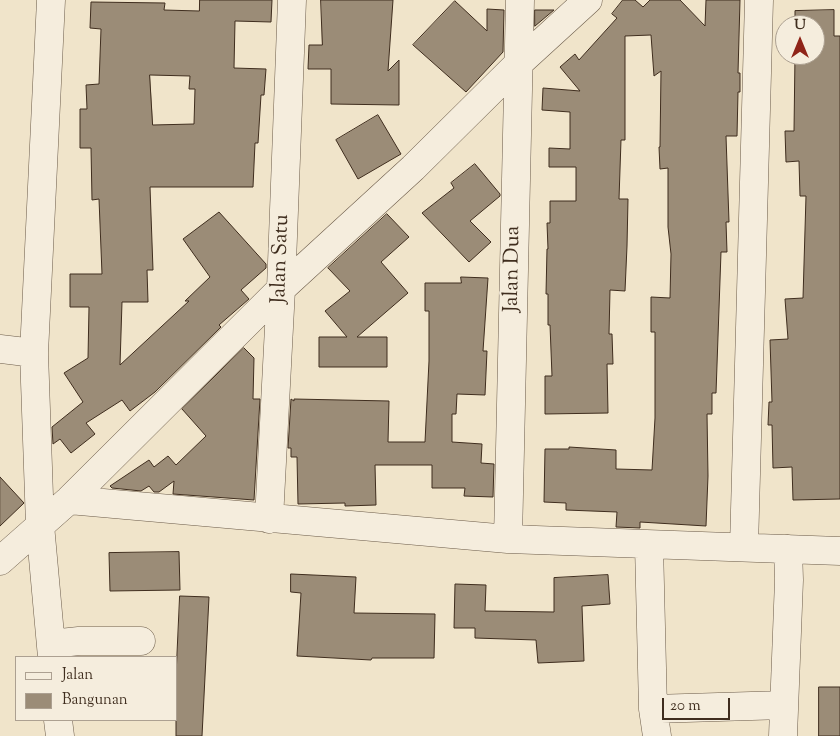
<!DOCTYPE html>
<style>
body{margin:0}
#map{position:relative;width:840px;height:736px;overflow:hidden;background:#f0e4ca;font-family:"Sorts Mill Goudy",serif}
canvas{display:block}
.legend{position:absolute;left:15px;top:656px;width:162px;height:65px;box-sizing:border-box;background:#f5eddd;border:1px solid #aca091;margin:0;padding:6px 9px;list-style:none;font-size:15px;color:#3f2d1e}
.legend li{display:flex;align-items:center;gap:10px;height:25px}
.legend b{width:25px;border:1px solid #aca091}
.north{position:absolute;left:775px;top:15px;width:50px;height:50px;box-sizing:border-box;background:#f5eddd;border:1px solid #aca091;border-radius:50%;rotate:0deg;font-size:14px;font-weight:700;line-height:20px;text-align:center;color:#3f2d1e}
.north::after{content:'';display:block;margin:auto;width:18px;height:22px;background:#8f2418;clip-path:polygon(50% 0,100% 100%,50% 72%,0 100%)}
.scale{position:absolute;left:662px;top:698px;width:68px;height:22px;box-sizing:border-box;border:2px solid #3f2d1e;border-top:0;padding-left:6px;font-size:15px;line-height:18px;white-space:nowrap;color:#3f2d1e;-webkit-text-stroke:4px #f5eddd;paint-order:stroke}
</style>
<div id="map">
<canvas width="840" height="736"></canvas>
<ul class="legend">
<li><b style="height:6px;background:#f5eddd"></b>Jalan</li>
<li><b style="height:14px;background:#9b8c77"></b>Bangunan</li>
</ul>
<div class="north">U</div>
<div class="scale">20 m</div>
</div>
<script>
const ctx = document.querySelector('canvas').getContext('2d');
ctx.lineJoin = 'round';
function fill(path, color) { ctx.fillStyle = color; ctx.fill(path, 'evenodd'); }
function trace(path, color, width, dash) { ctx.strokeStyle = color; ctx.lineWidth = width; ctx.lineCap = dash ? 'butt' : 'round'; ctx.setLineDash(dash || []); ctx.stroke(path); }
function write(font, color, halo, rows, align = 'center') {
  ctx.font = font + ' "Sorts Mill Goudy",serif'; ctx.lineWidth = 4; ctx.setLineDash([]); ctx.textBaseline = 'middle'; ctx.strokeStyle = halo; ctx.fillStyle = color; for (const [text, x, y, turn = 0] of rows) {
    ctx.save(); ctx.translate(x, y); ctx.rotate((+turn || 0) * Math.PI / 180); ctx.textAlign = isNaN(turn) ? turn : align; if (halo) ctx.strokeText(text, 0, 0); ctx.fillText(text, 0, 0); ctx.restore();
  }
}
const building = new Path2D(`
 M 200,0 L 272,0 L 271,22 L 235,21 L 234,68 L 266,69 L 264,95 L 261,95 L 258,143 L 255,143 L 253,187 L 150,187 L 153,270 L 147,270 L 148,302 L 122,302 L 120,365 L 189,301 L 185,301 L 210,277 L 183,239 L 219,212 L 266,264 L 266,268 L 241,290 L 249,299 L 219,325 L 221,327 L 155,392 L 130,411 L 122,400 L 86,423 L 95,434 L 71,453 L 60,439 L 53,444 L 52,427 L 83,402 L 64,373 L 88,358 L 89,307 L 70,307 L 70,274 L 102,274 L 99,199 L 92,200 L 91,148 L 80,148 L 80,109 L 87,109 L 86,85 L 99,84 L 101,29 L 90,28 L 91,2 L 165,3 L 164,10 L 199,11 ZM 150,75 L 190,76 L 189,89 L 195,89 L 194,124 L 153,125 Z
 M 321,0 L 393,0 L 388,71 L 399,60 L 399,105 L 331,104 L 331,69 L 308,69 L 309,45 L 322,45 Z
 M 623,0 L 635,0 L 643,7 L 650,0 L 680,0 L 705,26 L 706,0 L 740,0 L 738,73 L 740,73 L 740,92 L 738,92 L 737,136 L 726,136 L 729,222 L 726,222 L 727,252 L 721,252 L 716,393 L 712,393 L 712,414 L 707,414 L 708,476 L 706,526 L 640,522 L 640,528 L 616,527 L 617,512 L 566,510 L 566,503 L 544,502 L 545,449 L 569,449 L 569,447 L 616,450 L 616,469 L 652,470 L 655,418 L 655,332 L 651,332 L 651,297 L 670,298 L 671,254 L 668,227 L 668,168 L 660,169 L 659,147 L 660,147 L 661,71 L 654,76 L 651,35 L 625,36 L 625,140 L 621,140 L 619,199 L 628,199 L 627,246 L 625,291 L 610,290 L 609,334 L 612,334 L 613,364 L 607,364 L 608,413 L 545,414 L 545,376 L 552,376 L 550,325 L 548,325 L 548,294 L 546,294 L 547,249 L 548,249 L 547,223 L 550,223 L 550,201 L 576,201 L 576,167 L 549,167 L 549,148 L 570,149 L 570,112 L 542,110 L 543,88 L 580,91 L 560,67 L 575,54 L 579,60 L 617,18 L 612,14 Z
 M 455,1 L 487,31 L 487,9 L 504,10 L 503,52 L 466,92 L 413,45 Z
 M 535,10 L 554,10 L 535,26 Z
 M 834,10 L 834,36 L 840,36 L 840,499 L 793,500 L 792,467 L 773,468 L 772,425 L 768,425 L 769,402 L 772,402 L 770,340 L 788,339 L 785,299 L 803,298 L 806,196 L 800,196 L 799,161 L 786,162 L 785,131 L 794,131 L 795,55 L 815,55 L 815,25 L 795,25 L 795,11 Z
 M 378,115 L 401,154 L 358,179 L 336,140 Z
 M 475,164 L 500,194 L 500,196 L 470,221 L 491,242 L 469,262 L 422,213 L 454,188 L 451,183 Z
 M 387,214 L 409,237 L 381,262 L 408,293 L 357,337 L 387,337 L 387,367 L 319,367 L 319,337 L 347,337 L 325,311 L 350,291 L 328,268 Z
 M 461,277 L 488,278 L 483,351 L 487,351 L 485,395 L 457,394 L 456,414 L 452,414 L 452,442 L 482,444 L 481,463 L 494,464 L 493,497 L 464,496 L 465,488 L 432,488 L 432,465 L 375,465 L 376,505 L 345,506 L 345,503 L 298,504 L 297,457 L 291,457 L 291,448 L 288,448 L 291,399 L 294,401 L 294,399 L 389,401 L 388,442 L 425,442 L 429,361 L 429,311 L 425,311 L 425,283 L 461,283 Z
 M 244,348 L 254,358 L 253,399 L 260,399 L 254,500 L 173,494 L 174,481 L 159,492 L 154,492 L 149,486 L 141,491 L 112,488 L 110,486 L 149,460 L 154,467 L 168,456 L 176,465 L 206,436 L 182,409 Z
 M 0,477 L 24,503 L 0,526 Z
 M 179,552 L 180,590 L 110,591 L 109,553 Z
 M 291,574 L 356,577 L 354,613 L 435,614 L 434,658 L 372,658 L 371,660 L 297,656 L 301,593 L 291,592 Z
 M 608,575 L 610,604 L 582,606 L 584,661 L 538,663 L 536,640 L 475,638 L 475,628 L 454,628 L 455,584 L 486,585 L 485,611 L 554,612 L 554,578 Z
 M 180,596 L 209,597 L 202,736 L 176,736 L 176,676 Z
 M 819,687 L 840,687 L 840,736 L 819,736 Z`);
fill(building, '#9b8c77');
trace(building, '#3f2d1e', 1);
const minor = new Path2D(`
 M 51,0 L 34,353 L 40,525 L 52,657
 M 0,349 L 34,353
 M 69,500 L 508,539 L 840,551
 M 269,519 L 281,289 L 292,0
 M 508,539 L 520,0
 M 649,545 L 653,709 L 657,736
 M 744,547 L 759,0
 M 0,561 L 69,500 L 281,289 L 413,168 L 518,64 L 588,0
 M 51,644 L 79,641 L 141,641
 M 653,709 L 784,705
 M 58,720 L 60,736
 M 783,736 L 789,580 L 788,549`);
trace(minor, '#6b5b49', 29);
trace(minor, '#f5eddd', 28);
write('21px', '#3f2d1e', '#f5eddd', [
 ["Jalan Satu",282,259,-88],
 ["Jalan Dua",514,269,-89]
]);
</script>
